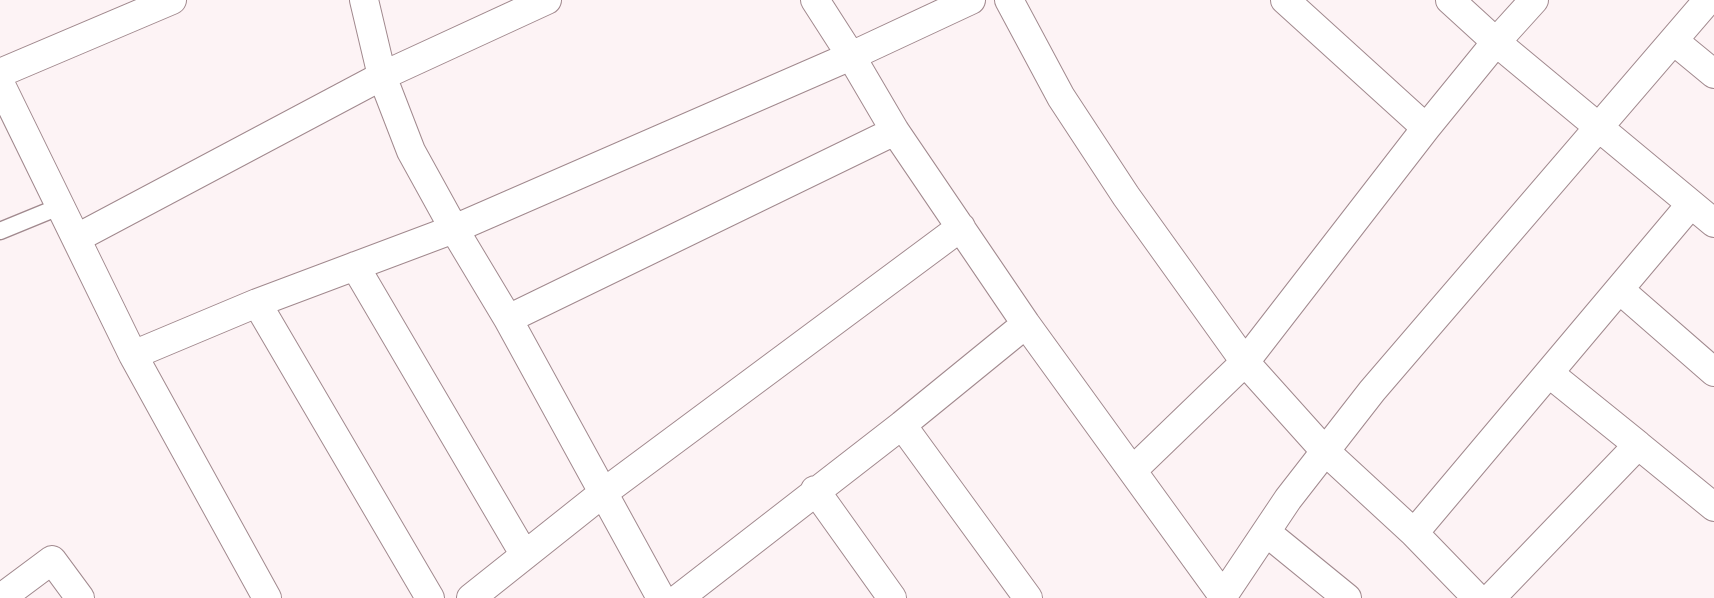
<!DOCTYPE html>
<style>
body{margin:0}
canvas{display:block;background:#fdf3f5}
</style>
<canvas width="1714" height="598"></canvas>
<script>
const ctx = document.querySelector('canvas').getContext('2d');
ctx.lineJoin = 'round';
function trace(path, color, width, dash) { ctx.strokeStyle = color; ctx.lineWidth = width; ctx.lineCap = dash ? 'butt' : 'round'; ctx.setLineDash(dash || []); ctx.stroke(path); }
const lane = new Path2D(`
 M 0,231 L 61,206`);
const street = new Path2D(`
 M 364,0 L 382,76 L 411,151 L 454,229 L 508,319 L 661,598
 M 815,0 L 851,56 L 895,131 L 1026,324 L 1223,596 L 1221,598
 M 1009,0 L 1061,97 L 1126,196 L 1245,362 L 1133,470
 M 1285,0 L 1426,128
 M 1450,0 L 1496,42 L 1534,0
 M 1674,41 L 1714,74
 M 0,73 L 172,0
 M 0,83 L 133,355 L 267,598
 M 77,238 L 382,76 L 547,0
 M 355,266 L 524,554
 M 1620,290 L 1714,372
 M 257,303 L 430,598
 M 508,319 L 895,131
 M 133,355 L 257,303 L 454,229 L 851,56 L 971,0
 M 1550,374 L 1638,445
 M 902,425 L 1028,598
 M 815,490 L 892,598
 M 1266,532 L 1347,598
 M 1414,533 L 1691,204
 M 1223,596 L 1288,499 L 1372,391 L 1708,0
 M 1,598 L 52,560 L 80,598
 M 471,598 L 603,493 L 961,227
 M 679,598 L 902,425 L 1026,324
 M 1477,598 L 1414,533 L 1324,450 L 1245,362 L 1426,128 L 1496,42 L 1714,223
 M 1491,598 L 1638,445 L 1714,507`);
trace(lane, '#a1898e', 19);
trace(street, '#a1898e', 30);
trace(lane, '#fff', 16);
trace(street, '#fff', 28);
</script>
